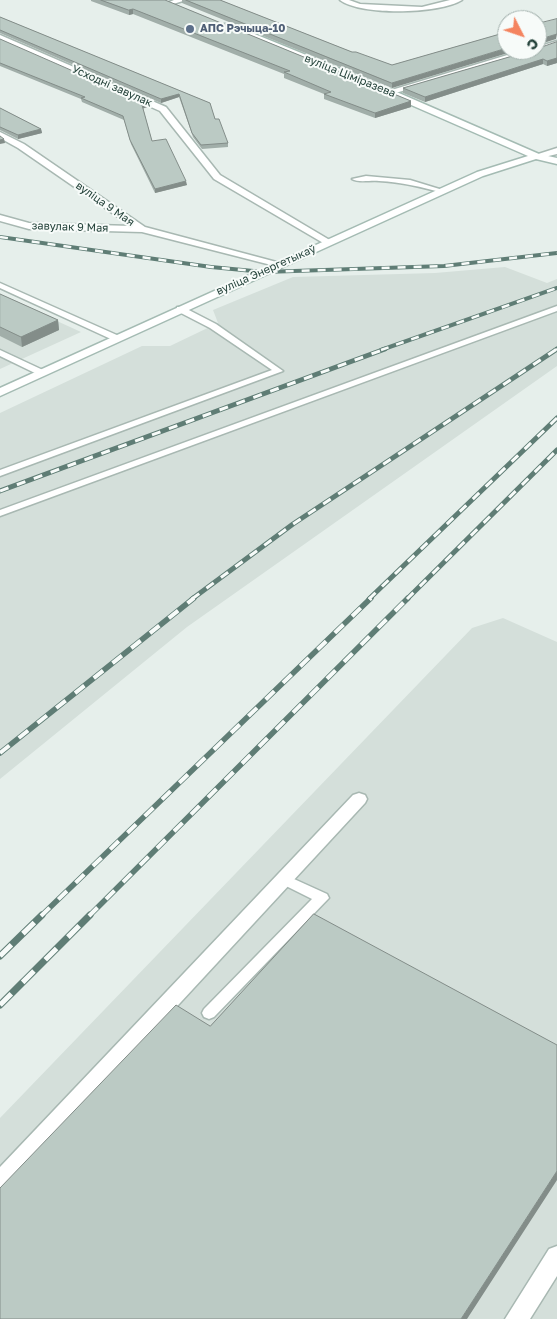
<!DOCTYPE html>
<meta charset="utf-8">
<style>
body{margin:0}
#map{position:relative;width:557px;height:1319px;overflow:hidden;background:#e6efeb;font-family:"Golos Text",sans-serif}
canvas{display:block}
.north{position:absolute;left:497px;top:10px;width:50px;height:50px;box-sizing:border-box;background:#f7fbf9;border:1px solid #a3b1ad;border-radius:50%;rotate:131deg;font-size:14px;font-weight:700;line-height:20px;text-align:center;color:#24423a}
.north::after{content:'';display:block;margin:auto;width:18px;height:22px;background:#f4845f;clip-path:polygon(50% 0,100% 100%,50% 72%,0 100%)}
</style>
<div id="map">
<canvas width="557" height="1319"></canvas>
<div class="north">С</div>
</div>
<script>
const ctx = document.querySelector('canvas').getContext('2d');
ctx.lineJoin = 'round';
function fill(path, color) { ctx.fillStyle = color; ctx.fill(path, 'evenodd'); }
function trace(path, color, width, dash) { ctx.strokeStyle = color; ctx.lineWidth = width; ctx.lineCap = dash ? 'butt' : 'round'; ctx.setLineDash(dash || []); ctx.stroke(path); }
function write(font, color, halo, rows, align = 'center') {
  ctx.font = font + ' "Golos Text",sans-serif'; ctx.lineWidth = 4; ctx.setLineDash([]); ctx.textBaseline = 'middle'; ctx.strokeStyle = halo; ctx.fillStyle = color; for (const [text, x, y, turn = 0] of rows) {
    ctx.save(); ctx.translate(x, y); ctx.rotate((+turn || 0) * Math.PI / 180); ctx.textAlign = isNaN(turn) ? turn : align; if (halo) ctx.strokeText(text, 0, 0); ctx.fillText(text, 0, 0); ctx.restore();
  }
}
fill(new Path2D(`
 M 505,267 L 547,283 L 557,279 L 557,366 L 187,627 L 0,779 L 0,413 L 142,346 L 170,346 L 218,323 L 213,310 L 293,277 L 435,273 Z
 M 0,295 L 81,332 L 0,369 Z
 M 503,618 L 557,642 L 557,1319 L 0,1319 L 0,1118 L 472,628 Z`), '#d4dfda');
const lane = new Path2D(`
 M 366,176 L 410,180 L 446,191 L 443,193 C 422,187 401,182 379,181 C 371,180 358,183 352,179 Z
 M 0,283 L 119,336 L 120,338 L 119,340 L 113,340 L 0,288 Z
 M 557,306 L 557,311 L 0,516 L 0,510 Z
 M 177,307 L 183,307 L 216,324 L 283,371 L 0,476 L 0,470 L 272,370 L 210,328 L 177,311 Z
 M 0,350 L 45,371 L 46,373 L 42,376 L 39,375 L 0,356 Z
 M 283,874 L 327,894 L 329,898 L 214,1017 L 209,1019 L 204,1017 L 202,1013 L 204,1009 L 312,899 L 278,882 L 276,879 L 278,876 Z`);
const street = new Path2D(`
 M 186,0 L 170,5 L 167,3 L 174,0 Z
 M 340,0 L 349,0 L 360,4 L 422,7 L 450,0 L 462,0 C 440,14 361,16 340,0 Z
 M 0,35 L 166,107 L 220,175 L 333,242 L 325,244 L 214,179 L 160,111 L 0,40 Z
 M 557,41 L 557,45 L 540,51 L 392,94 L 385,92 L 524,50 L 537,50 L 537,47 Z
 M 0,132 L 24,144 L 145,227 L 284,264 L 279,267 L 142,232 L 29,229 L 0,221 L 0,215 L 29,223 L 131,226 L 18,148 L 0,138 Z
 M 557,148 L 557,154 L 536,159 L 532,156 Z
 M 359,793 L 365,795 L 367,799 L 365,803 L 8,1189 L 0,1192 L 0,1167 L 353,795 Z
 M 557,1246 L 557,1276 L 530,1319 L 505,1319 L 549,1249 Z`);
const secondary = new Path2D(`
 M 224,24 L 230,24 L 392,90 L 539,154 L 557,158 L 557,164 L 536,159 L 483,176 L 0,396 L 0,388 L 477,172 L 528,156 L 386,94 L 224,28 Z`);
trace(lane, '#a8b8b2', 3);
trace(street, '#a8b8b2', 3);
trace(secondary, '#a4bbb3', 3);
fill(lane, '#fff');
fill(street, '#fff');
fill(secondary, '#fff');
const railFar3 = new Path2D(`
 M 0,237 L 211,267 L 264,272 L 444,266 L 557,253
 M 381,350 L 557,288
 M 555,350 L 557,349`);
const railFar2 = new Path2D(`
 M 0,491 L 385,349
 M 192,599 L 293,524 L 557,349
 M 369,599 L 557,418
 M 407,599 L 557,450`);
const railFar1 = new Path2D(`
 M 0,753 L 194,598
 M 41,916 L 371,598
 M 89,916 L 408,598`);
const rail = new Path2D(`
 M 0,956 L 42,915
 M 0,1005 L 90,915`);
trace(railFar3, '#5f7d75', 4);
trace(railFar2, '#5f7d75', 5);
trace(railFar1, '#5f7d75', 5.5);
trace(rail, '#5f7d75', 7);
trace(railFar3, '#f7fbf9', 2.5, [8]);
trace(railFar2, '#f7fbf9', 3, [9]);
trace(railFar1, '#f7fbf9', 4, [12]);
trace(rail, '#f7fbf9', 5, [16]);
fill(new Path2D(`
 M 91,0 L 165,0 L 411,101 L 411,107 L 375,118 L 324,99 L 324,94 L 284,78 L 284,74 L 133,14 L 129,15 L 91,1 Z
 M 182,0 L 220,0 L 352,52 L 392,65 L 507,32 L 392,88 L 182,3 Z
 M 0,17 L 210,103 L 215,119 L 228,143 L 228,147 L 202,149 L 193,137 L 179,97 L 161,103 L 0,33 Z
 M 0,39 L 147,107 L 143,108 L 152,141 L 187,185 L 155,193 L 131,144 L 124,120 L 82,102 L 81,99 L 0,66 Z
 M 557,42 L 557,63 L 547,66 L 543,64 L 425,102 L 403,93 L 403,88 L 533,50 Z
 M 0,108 L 41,129 L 42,133 L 18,139 L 0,130 Z
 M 0,294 L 58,320 L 59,330 L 22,347 L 0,336 Z`), '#a1aea9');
fill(new Path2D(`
 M 133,9 L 133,14 L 129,15 L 129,10 Z
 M 557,34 L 556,39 L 537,45 L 537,40 Z
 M 507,48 L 507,50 L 518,50 L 392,88 L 392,83 Z
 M 557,58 L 557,63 L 547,66 L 547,61 Z
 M 543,59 L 543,64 L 425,102 L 425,97 Z
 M 179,94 L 179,97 L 161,103 L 161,99 Z
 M 411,101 L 411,107 L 375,118 L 375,113 Z
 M 146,103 L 147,107 L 142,109 L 142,105 Z
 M 41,129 L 42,133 L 18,139 L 18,135 Z
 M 4,139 L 5,143 L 0,144 L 0,140 Z
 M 186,181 L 187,185 L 155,193 L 155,189 Z
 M 58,320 L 59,330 L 22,347 L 21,337 Z
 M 557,1171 L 557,1180 L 467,1319 L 461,1319 Z`), '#838d89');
const building = new Path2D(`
 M 101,0 L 165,0 L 411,101 L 375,113 L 324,94 L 331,92 L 284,72 L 290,71 L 133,9 L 129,10 Z
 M 186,0 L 220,0 L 352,52 L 356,52 L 392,65 L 507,32 L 507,48 L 392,83 Z
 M 0,17 L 210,103 L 215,119 L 219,119 L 228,143 L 201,145 L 192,133 L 179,94 L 161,99 L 0,30 Z
 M 557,19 L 557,34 L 537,40 L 537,24 Z
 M 0,39 L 146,103 L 142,105 L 152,141 L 166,139 L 186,181 L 155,189 L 130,140 L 123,116 L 81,98 L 85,97 L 0,63 Z
 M 557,42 L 557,58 L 547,61 L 543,59 L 425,97 L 403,88 L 533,50 L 537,50 L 537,49 Z
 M 0,108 L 41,129 L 18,135 L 0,127 Z
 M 0,136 L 4,139 L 0,140 Z
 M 0,294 L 58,320 L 21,337 L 0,327 Z
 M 314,914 L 557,1045 L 557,1171 L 461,1319 L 0,1319 L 0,1188 L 176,1005 L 210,1026 Z`);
fill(building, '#bbcac4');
trace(building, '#838d89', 1);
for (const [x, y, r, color] of [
 [190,29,5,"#5c6f8a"]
]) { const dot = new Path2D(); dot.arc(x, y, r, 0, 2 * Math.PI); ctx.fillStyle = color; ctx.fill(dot); trace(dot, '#f7fbf9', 2); }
write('bold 11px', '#4e5e75', '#f7fbf9', [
 ["АПС Рэчыца-10",200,29]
], 'left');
write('11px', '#24423a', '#f7fbf9', [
 ["вуліца Ціміразева",350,76,22],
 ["Усходні завулак",112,86,24],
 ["вуліца 9 Мая",105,204,35],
 ["завулак 9 Мая",70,227,2],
 ["вуліца Энергетыкаў",266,270,-24]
]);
</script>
